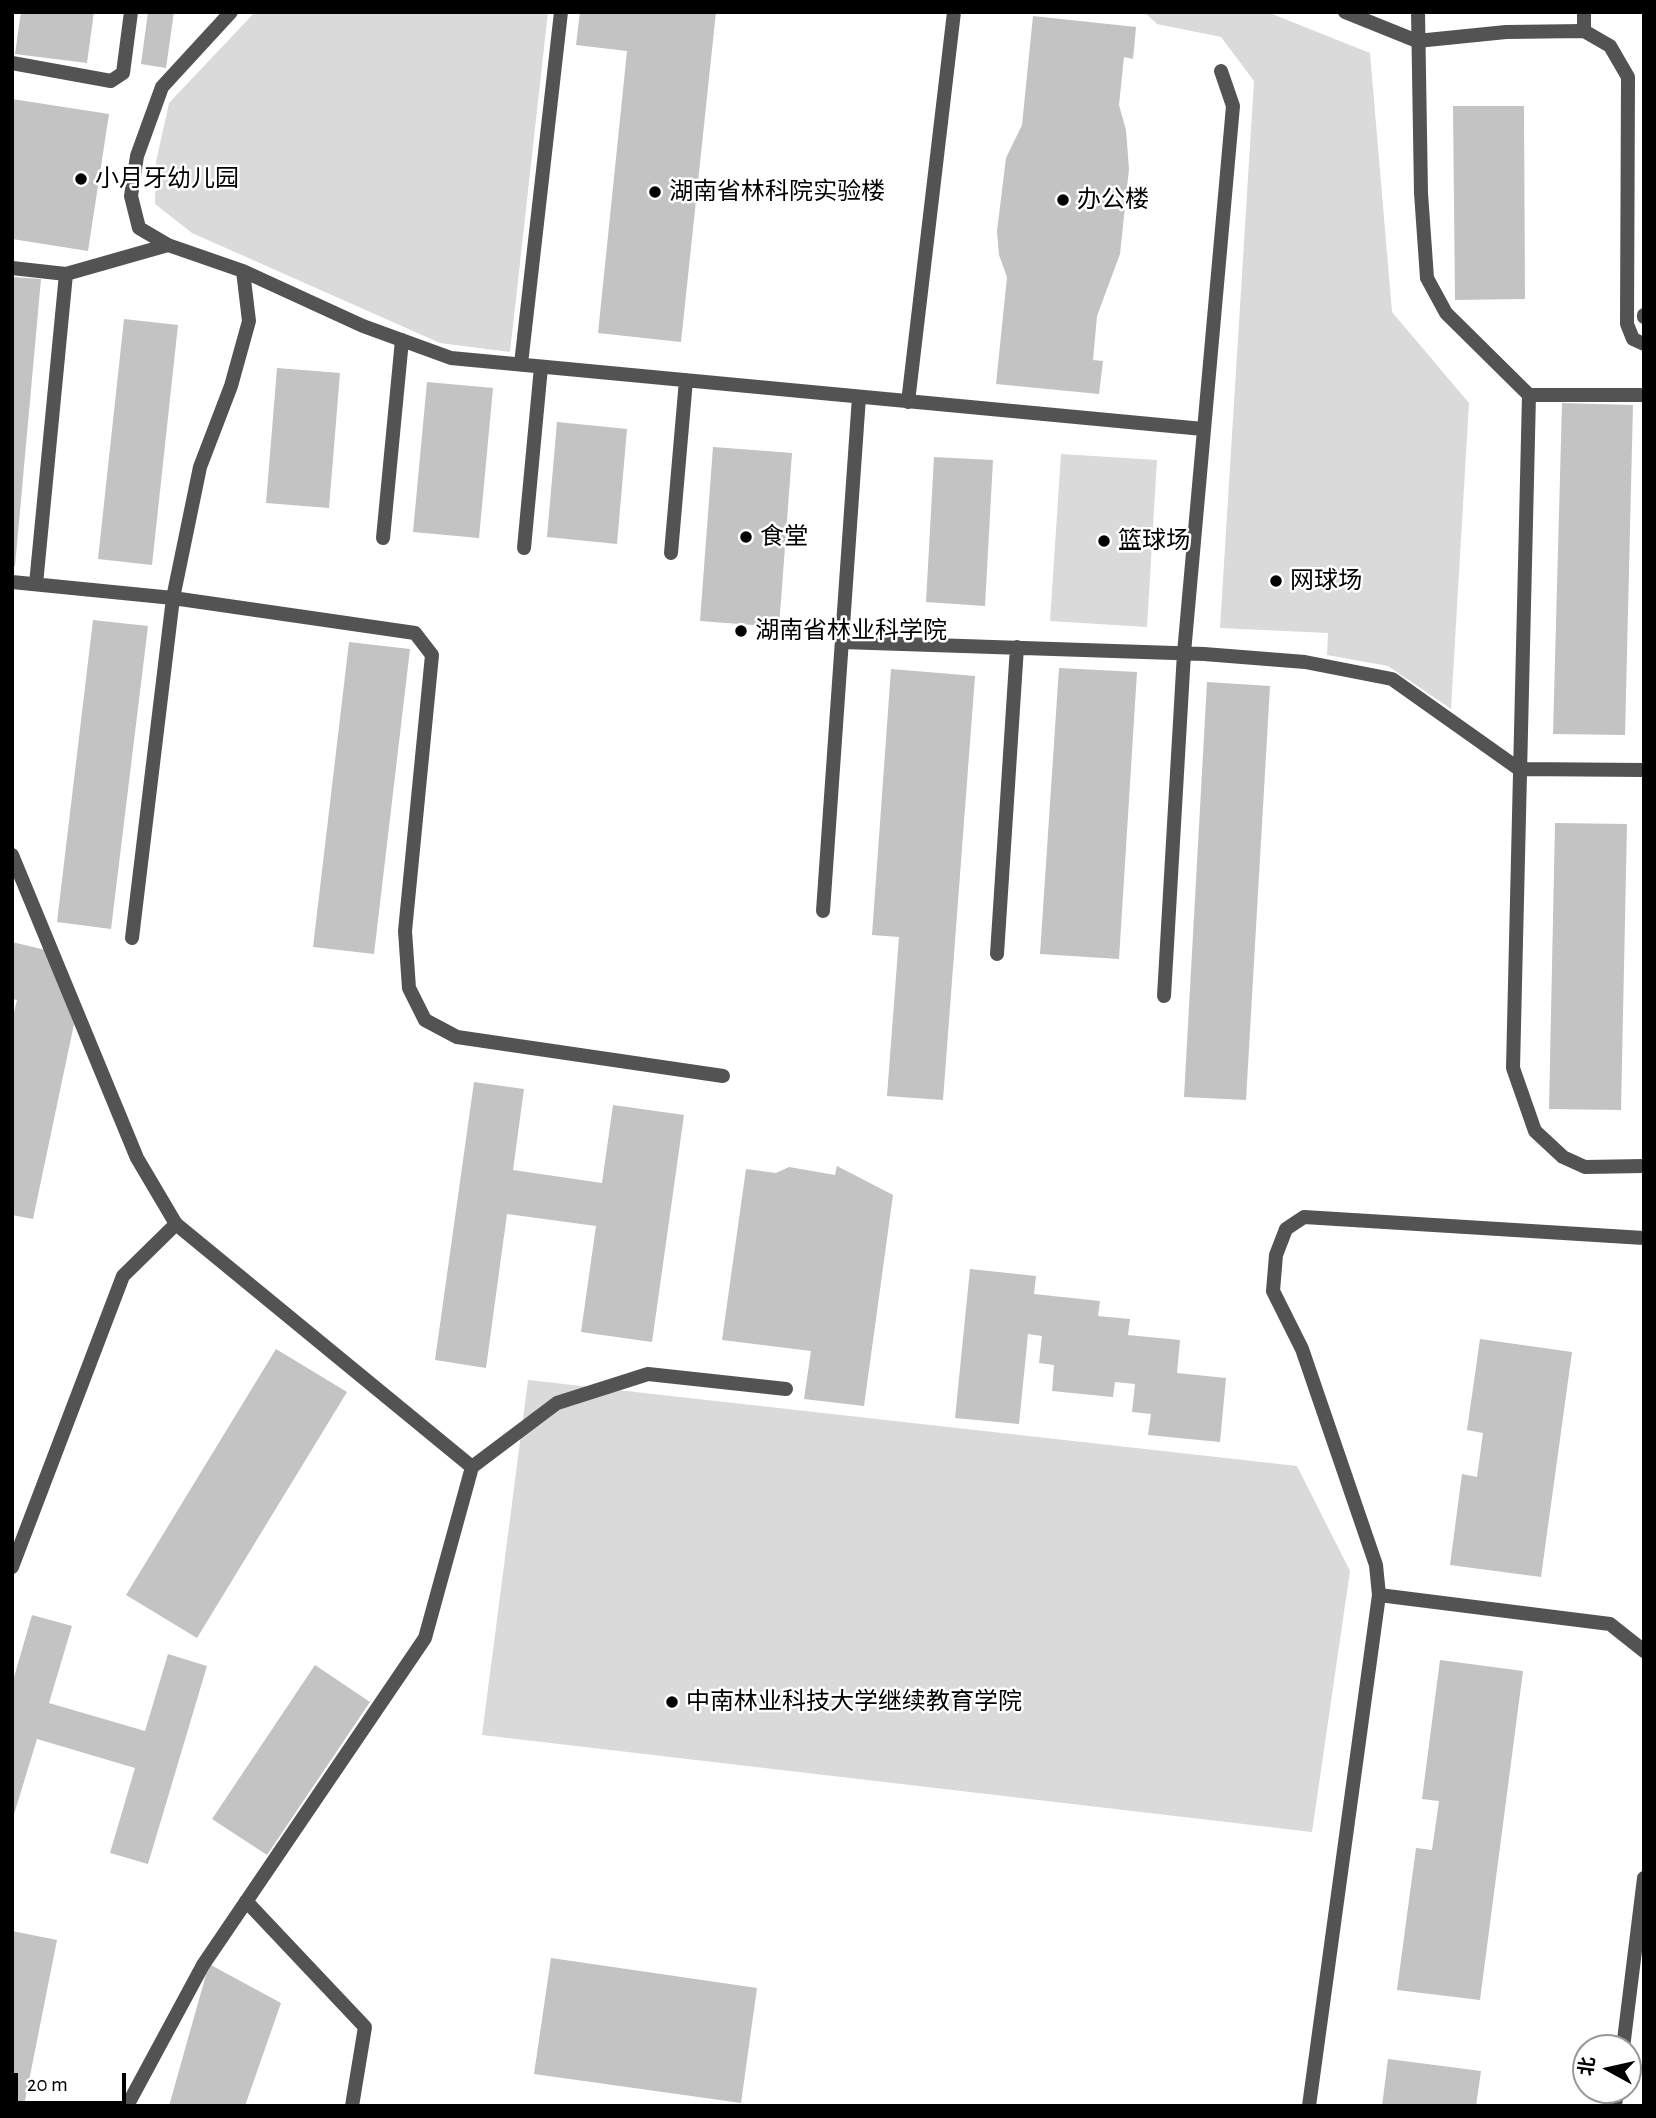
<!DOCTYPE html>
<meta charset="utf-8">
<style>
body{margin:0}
#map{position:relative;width:1656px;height:2118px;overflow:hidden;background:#fff;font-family:"Alegreya Sans","Noto Sans SC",sans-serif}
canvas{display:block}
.frame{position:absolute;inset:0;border:14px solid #000;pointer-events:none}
.north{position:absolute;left:1572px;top:2034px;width:70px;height:70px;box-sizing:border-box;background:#fff;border:2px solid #999;border-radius:50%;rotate:278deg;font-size:19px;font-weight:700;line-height:28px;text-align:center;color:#000}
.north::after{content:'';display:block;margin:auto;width:24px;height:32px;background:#000;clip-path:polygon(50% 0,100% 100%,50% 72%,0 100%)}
.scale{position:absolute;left:14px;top:2073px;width:112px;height:32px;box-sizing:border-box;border:4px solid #000;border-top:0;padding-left:9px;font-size:21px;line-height:24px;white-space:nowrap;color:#000;-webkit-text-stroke:5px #fff;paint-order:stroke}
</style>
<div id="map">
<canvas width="1656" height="2118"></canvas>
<div class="frame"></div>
<div class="north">北</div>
<div class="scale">20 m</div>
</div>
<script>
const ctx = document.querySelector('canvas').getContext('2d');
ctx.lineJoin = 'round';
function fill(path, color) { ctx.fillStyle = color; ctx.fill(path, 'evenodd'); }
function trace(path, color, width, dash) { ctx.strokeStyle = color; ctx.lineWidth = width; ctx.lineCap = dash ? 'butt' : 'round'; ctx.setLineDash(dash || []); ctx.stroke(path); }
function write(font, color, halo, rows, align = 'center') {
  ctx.font = font + ' "Alegreya Sans","Noto Sans SC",sans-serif'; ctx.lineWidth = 5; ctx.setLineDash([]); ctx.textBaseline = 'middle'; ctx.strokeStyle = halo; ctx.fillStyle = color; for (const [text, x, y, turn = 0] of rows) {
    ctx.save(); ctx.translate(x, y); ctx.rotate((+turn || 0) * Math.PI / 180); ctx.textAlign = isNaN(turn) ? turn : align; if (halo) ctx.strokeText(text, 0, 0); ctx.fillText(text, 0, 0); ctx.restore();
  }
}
fill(new Path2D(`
 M 255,12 L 548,12 L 510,352 L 440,343 L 192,233 L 155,204 L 156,162 L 169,103 Z
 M 1144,12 L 1267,12 L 1370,53 L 1392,312 L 1469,403 L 1451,709 L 1388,666 L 1327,655 L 1328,633 L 1220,628 L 1254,81 L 1221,37 L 1157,24 Z
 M 1061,454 L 1157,460 L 1147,627 L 1050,621 Z
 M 528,1380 L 1297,1466 L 1350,1571 L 1312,1832 L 482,1735 Z`), '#dadada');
fill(new Path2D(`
 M 21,12 L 94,12 L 87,63 L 15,54 Z
 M 148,12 L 174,12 L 166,68 L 141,64 Z
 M 580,12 L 716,12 L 681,342 L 598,333 L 627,51 L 576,45 Z
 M 1033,16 L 1136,27 L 1133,59 L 1124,57 L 1119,105 L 1126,130 L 1129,169 L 1120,254 L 1097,316 L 1093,360 L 1103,361 L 1099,394 L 996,384 L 1007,277 L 999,255 L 997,231 L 1006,158 L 1022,125 Z
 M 12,99 L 109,114 L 88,251 L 12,239 Z
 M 1453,106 L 1524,106 L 1525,299 L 1455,300 Z
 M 12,277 L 41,279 L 15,566 L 12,566 Z
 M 124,319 L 178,325 L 152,565 L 98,559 Z
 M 277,368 L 340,373 L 329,508 L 266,503 Z
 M 427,382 L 493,388 L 479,538 L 413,532 Z
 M 1562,403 L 1633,405 L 1625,735 L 1553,734 Z
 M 557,422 L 627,429 L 617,544 L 547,537 Z
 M 713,447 L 792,453 L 779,627 L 700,621 Z
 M 934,457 L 993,460 L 985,606 L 926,602 Z
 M 93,620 L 148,626 L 111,929 L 57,922 Z
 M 349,642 L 410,649 L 374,954 L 313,947 Z
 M 1059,668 L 1137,672 L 1119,959 L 1040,954 Z
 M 891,669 L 975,676 L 943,1100 L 887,1096 L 899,937 L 872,935 Z
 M 1207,682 L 1270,686 L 1246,1100 L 1184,1097 Z
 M 1555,823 L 1627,824 L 1621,1110 L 1549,1109 Z
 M 12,942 L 50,951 L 74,1024 L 33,1219 L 12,1215 L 12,1020 L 17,1000 L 12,999 Z
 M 474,1082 L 524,1089 L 513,1170 L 602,1183 L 613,1105 L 684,1115 L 652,1342 L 581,1332 L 596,1226 L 507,1214 L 486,1368 L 435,1360 Z
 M 837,1166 L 893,1195 L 864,1406 L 804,1399 L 811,1351 L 722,1340 L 746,1169 L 776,1173 L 789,1167 L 835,1175 Z
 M 970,1269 L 1036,1276 L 1034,1294 L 1100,1301 L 1098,1316 L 1130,1319 L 1128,1335 L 1180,1340 L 1177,1373 L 1226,1378 L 1220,1442 L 1148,1435 L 1151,1414 L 1132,1412 L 1135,1384 L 1115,1382 L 1113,1397 L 1052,1391 L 1054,1365 L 1039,1363 L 1042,1336 L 1028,1334 L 1019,1424 L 955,1418 Z
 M 1480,1339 L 1572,1352 L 1541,1577 L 1450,1565 L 1462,1474 L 1477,1477 L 1483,1433 L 1467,1430 Z
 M 276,1349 L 347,1392 L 197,1638 L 126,1595 Z
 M 32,1615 L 72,1626 L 49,1703 L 145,1731 L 168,1654 L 207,1666 L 148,1864 L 110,1853 L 135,1768 L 37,1739 L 12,1821 L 12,1684 Z
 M 1440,1660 L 1523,1671 L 1480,2000 L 1397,1990 L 1416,1848 L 1432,1850 L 1439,1801 L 1422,1799 Z
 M 315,1665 L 370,1702 L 267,1855 L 212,1819 Z
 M 12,1931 L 57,1940 L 24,2106 L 12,2106 Z
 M 551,1958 L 757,1988 L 741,2103 L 534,2074 Z
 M 209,1964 L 281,2003 L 245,2106 L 169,2106 Z
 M 1388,2059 L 1481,2071 L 1476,2106 L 1382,2106 Z`), '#c3c3c3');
trace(new Path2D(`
 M 231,12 L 162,87 L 137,156 L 131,196 L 139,228 L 168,245 L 243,271 L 363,326 L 451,358 L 1203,429
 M 1418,12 L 1421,193 L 1427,278 L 1446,313 L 1529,395 L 1513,1068 L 1535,1131 L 1563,1157 L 1585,1167 L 1644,1166
 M 1584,31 L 1584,12
 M 12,63 L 111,81 L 123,73 L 131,12
 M 12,268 L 66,274 L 168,245
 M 1644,317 L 1644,315
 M 521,364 L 561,12
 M 1529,395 L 1644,395
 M 908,402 L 954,12
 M 383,538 L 402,340
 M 524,548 L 541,367
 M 671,553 L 686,380
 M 12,582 L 173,598 L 415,633 L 432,655 L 405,931 L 409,988 L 425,1020 L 457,1037 L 723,1076
 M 36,584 L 66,274
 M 842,642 L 1204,654 L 1305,662 L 1392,679 L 1519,769 L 1644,770
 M 823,911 L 859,397
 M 132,938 L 173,598 L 200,467 L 231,386 L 249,321 L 243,271
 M 997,954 L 1017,647
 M 1164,996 L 1184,653 L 1233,106 L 1221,71
 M 472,1467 L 557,1403 L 648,1374 L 786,1389
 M 12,1567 L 123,1276 L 176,1224 L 472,1467 L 425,1638 L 203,1965 L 127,2106
 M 1379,1595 L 1610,1624 L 1644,1651
 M 246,1901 L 365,2027 L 352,2106
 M 1623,2048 L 1644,1878
 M 1309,2106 L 1379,1595 L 1376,1565 L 1302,1349 L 1273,1291 L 1276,1255 L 1286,1229 L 1304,1217 L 1644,1238
 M 1615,2106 L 1617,2090`), '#535353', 14);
trace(new Path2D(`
 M 1345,12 L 1417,41 L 1506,32 L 1584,31 L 1610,46 L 1628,77 L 1627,324 L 1633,339 L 1644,344
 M 12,855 L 137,1158 L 176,1224`), '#535353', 14);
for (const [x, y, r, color] of [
 [81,179,7,"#000"],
 [655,192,7,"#000"],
 [1063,200,7,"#000"],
 [746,537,7,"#000"],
 [1104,541,7,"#000"],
 [1276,581,7,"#000"],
 [741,631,7,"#000"],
 [672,1702,7,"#000"]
]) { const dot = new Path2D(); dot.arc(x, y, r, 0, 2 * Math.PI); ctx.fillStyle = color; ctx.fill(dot); trace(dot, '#fff', 2.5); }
write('24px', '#000', '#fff', [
 ["小月牙幼儿园",95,179],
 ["湖南省林科院实验楼",669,192],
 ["办公楼",1077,200],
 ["食堂",760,537],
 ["篮球场",1118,541],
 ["网球场",1290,581],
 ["湖南省林业科学院",755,631],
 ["中南林业科技大学继续教育学院",686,1702]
], 'left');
</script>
